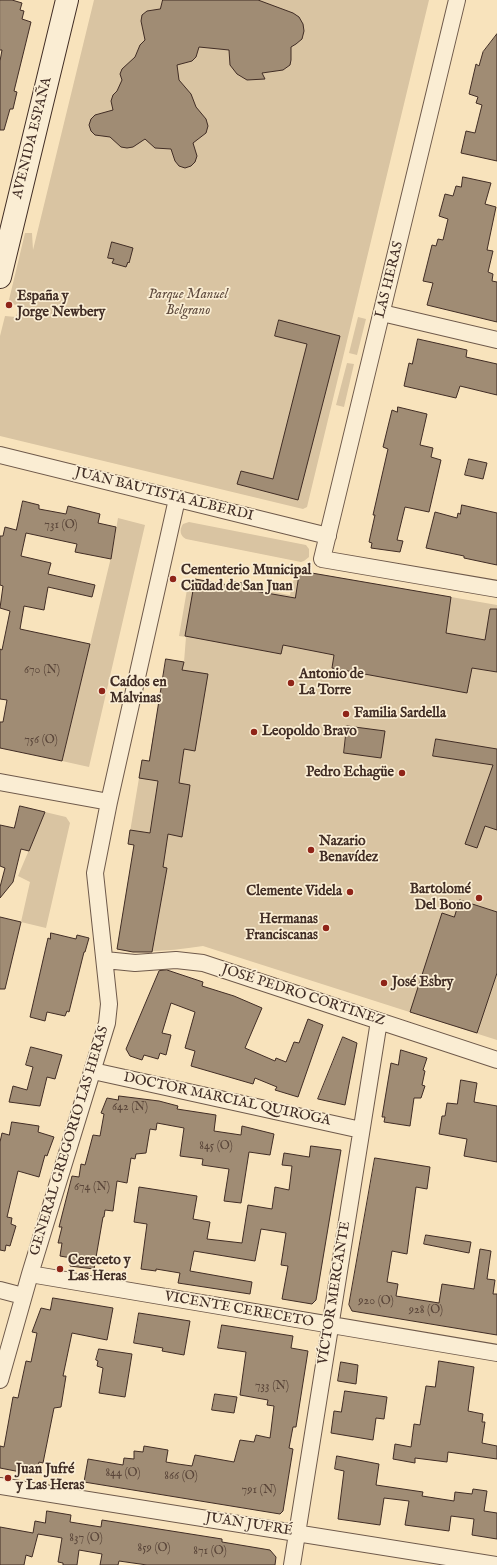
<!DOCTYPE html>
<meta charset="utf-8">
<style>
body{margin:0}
canvas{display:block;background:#f8e3bc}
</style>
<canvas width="497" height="1565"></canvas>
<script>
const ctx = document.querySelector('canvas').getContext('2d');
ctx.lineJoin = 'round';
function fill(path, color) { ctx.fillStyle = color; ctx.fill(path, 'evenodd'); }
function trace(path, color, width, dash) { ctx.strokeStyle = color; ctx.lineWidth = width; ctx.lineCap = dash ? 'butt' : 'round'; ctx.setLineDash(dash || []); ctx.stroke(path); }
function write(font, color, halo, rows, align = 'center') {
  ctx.font = font + ' "IM FELL English",serif'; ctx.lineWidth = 3.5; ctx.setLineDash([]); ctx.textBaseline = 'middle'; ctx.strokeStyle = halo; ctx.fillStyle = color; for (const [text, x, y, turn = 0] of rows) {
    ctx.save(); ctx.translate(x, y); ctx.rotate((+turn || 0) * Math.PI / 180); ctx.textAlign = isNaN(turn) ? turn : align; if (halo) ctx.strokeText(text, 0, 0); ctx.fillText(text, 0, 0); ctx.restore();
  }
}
fill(new Path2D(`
 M 94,0 L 429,0 L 307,507 L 303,509 L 0,436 L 0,336 L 5,316 L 16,317 L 19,305 L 8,304 L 25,233 L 32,233 L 33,250 Z
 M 358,317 L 366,319 L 357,355 L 349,353 Z
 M 347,363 L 354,364 L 344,407 L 336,405 Z
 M 118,518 L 145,525 L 89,767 L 62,761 L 112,553 Z
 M 189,522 L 306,545 L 309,549 L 309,557 L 304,561 L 301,562 L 186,539 C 180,536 179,530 183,524 Z
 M 296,570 L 497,605 L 497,1040 L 203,946 C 174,950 146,954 117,949 L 134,845 L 128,844 L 142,760 L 149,761 L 166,659 L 184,662 L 186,637 L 179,636 L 189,578 L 228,585 L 229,581 L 257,585 L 256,589 L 290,595 Z
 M 45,812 L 66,817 L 70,823 L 46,928 L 21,922 L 30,882 L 18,876 Z`), '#d9c4a2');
const building = new Path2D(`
 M 0,0 L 12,0 L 22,3 L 20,10 L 24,11 L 22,19 L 31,22 L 14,91 L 17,92 L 13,109 L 10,109 L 4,130 L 0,130 L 0,61 L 2,50 L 0,50 Z
 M 163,0 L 258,0 L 293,13 L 299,17 L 303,24 L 304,31 L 302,39 L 296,44 L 291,47 L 291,60 L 290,65 L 283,70 L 262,73 L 265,79 L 247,80 L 237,74 L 230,65 L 229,50 L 199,47 L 196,57 L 192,61 L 177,65 L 179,80 L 191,94 L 196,107 L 206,119 L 208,126 L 206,133 L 193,143 L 197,156 L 195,162 L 191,166 L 185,168 L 179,166 L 175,161 L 171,149 L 155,148 L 145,139 L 133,147 L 127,148 L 121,147 L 110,137 L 95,135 L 91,131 L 89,125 L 91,119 L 95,115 L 113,110 L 111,101 L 113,95 L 117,91 L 122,80 L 120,74 L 122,69 L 135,57 L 140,45 L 145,40 L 141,21 L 142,15 L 147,11 L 160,9 Z
 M 497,34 L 497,161 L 461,153 L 466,131 L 475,133 L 482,105 L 476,103 L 478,97 L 469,94 L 476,64 L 479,66 L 483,52 Z
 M 463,177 L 491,183 L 485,204 L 496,207 L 487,250 L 493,251 L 488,272 L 493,274 L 492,281 L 497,282 L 497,322 L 427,305 L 433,283 L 423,281 L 432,245 L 436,246 L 438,239 L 443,240 L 448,219 L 439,216 L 445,194 L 453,196 L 456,186 L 461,187 Z
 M 112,242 L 133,248 L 129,263 L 128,262 L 126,267 L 112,263 L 114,259 L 108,258 Z
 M 279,320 L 340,336 L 298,500 L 237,484 L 241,471 L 273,479 L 307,344 L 275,336 Z
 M 418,339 L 467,350 L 466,357 L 497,364 L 497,395 L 460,386 L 456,398 L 404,386 L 409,363 L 412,364 Z
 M 398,407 L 427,414 L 420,445 L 433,448 L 431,457 L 441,460 L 429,512 L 405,507 L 397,540 L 403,541 L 400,552 L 371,548 L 372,543 L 369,542 L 375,515 L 373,515 L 388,449 L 383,447 L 392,410 L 397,412 Z
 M 469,459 L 487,463 L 483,479 L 465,475 Z
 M 23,501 L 39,505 L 39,509 L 66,514 L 68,506 L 100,514 L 98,523 L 116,527 L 111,559 L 75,552 L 77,544 L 26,533 L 21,556 L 51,563 L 48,574 L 95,585 L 92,597 L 48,587 L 44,610 L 24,606 L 20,629 L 90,644 L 62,761 L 0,748 L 0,722 L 3,722 L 7,700 L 0,699 L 0,649 L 2,650 L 10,611 L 0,608 L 3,586 L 0,585 L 0,536 L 3,536 L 5,527 L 16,530 Z
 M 462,505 L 497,513 L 497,565 L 464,558 L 464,556 L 426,548 L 435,512 L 457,518 L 458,513 L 460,514 Z
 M 300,571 L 451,597 L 446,633 L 485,640 L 490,609 L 497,609 L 497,672 L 472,668 L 467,693 L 332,668 L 334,655 L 283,645 L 281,654 L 185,636 L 195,579 L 228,585 L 229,581 L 257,585 L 255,591 L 295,598 Z
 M 166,659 L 184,662 L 182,670 L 208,674 L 195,751 L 184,749 L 179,783 L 190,785 L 189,793 L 182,837 L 168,834 L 163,867 L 167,868 L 152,952 L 133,952 L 117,949 L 134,845 L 128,844 L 130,830 L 150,833 L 158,781 L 139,778 L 142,760 L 149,761 Z
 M 347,726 L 385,731 L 381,758 L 344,753 Z
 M 436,739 L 497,749 L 497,830 L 485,826 L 477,848 L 465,844 L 493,765 L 433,756 Z
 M 20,806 L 45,812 L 29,851 L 21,849 L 13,882 L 0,898 L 0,887 L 5,868 L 0,866 L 0,825 L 14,828 Z
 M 460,900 L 497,912 L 497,973 L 477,1033 L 410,1012 L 442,913 L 454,917 Z
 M 0,917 L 21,922 L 5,989 L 0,989 Z
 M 51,933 L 76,939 L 77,935 L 89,938 L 85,952 L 84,952 L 69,1012 L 67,1011 L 65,1016 L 47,1012 L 45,1021 L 30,1017 L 48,938 L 50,939 Z
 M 167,970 L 203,982 L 202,986 L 234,996 L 262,1008 L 245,1048 L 275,1061 L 276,1058 L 286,1062 L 294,1042 L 299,1043 L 308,1019 L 323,1025 L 298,1097 L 275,1090 L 277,1087 L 255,1078 L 253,1084 L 191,1066 L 195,1051 L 185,1048 L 195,1012 L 171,1003 L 162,1033 L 171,1035 L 166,1055 L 160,1053 L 158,1059 L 144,1055 L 142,1060 L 130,1056 L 126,1049 L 159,971 Z
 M 343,1037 L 357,1043 L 345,1105 L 318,1099 Z
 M 31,1047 L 62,1055 L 55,1079 L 47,1077 L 40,1106 L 9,1102 L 13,1086 L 27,1090 L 33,1067 L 26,1065 Z
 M 401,1050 L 427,1058 L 423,1070 L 425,1071 L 422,1085 L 425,1086 L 421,1098 L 414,1098 L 410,1126 L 384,1122 L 385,1117 L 382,1117 L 391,1063 L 398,1065 Z
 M 461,1080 L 477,1083 L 474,1102 L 497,1106 L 497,1162 L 464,1156 L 467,1139 L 439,1134 L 442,1116 L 445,1116 L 447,1103 L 457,1104 Z
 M 119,1096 L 159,1101 L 178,1106 L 177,1109 L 216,1115 L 214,1131 L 241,1135 L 242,1126 L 274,1134 L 270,1155 L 249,1152 L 241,1203 L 224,1201 L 229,1169 L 202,1165 L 203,1159 L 180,1156 L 184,1128 L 157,1123 L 156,1130 L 150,1129 L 146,1153 L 136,1154 L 135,1159 L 131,1158 L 127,1183 L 117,1181 L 113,1211 L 105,1210 L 104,1217 L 103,1217 L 94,1269 L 70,1266 L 71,1258 L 60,1256 L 62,1243 L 58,1243 L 62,1227 L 59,1227 L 72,1176 L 79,1177 L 81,1164 L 85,1165 L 93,1135 L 100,1136 L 104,1114 L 101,1113 L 107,1098 L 118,1100 Z
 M 12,1122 L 39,1126 L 38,1132 L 54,1137 L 47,1156 L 45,1155 L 39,1177 L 18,1171 L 7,1217 L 12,1218 L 11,1224 L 16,1226 L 10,1246 L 6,1245 L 5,1251 L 0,1250 L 0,1142 L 2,1133 L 9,1135 Z
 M 311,1146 L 341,1150 L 316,1300 L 312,1304 L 282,1299 L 288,1266 L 281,1265 L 286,1233 L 261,1229 L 255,1261 L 194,1251 L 190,1271 L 252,1282 L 250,1294 L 178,1283 L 180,1273 L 156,1269 L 156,1271 L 141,1269 L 147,1224 L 134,1222 L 139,1187 L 197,1196 L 193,1219 L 210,1222 L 207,1239 L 242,1243 L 248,1205 L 272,1209 L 275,1187 L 289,1190 L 292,1166 L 282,1165 L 284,1153 L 309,1157 Z
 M 375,1158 L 430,1167 L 427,1189 L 416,1187 L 407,1254 L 392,1251 L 387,1282 L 398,1284 L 396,1296 L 439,1303 L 442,1284 L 474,1289 L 480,1249 L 491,1251 L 487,1279 L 495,1280 L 493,1294 L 497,1294 L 497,1335 L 352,1311 L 349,1305 Z
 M 426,1235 L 471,1242 L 469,1253 L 424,1244 Z
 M 53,1298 L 113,1308 L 107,1340 L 72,1333 L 63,1376 L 66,1376 L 61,1407 L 54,1408 L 43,1463 L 39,1462 L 38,1467 L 32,1466 L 31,1474 L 0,1468 L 0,1446 L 4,1447 L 13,1397 L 18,1398 L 26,1361 L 31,1362 L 37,1333 L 32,1332 L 41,1308 L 50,1310 Z
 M 139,1313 L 190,1321 L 184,1355 L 162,1351 L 163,1348 L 134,1343 Z
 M 222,1325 L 293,1336 L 291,1348 L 308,1351 L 296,1427 L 293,1427 L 289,1448 L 293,1449 L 283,1511 L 280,1514 L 84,1482 L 88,1459 L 123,1465 L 124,1458 L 134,1459 L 134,1451 L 143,1452 L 144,1446 L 168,1450 L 166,1462 L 178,1464 L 192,1466 L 195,1455 L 234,1462 L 240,1440 L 254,1442 L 256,1435 L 270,1438 L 274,1406 L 267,1405 L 268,1400 L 240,1395 L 246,1352 L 218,1348 Z
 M 99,1349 L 132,1354 L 125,1397 L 99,1393 L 103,1368 L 97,1366 L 98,1361 L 96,1360 Z
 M 439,1361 L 474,1367 L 468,1411 L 483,1414 L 482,1422 L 485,1422 L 482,1443 L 497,1446 L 497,1459 L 448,1452 L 447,1462 L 415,1458 L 415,1463 L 393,1459 L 395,1444 L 411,1447 L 414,1424 L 420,1425 L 426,1386 L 435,1387 Z
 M 341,1362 L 358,1365 L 356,1384 L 338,1381 Z
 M 345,1391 L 387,1397 L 384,1419 L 376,1418 L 373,1440 L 331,1433 L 334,1411 L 341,1412 Z
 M 215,1394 L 237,1397 L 234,1413 L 212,1410 Z
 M 337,1456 L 379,1464 L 376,1485 L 423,1492 L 422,1496 L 454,1501 L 455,1492 L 472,1494 L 473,1489 L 487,1491 L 484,1511 L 497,1513 L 497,1539 L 472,1535 L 474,1519 L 451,1516 L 449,1531 L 405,1525 L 409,1501 L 384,1498 L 380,1525 L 338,1519 L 344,1471 L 335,1469 Z
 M 47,1511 L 71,1515 L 70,1522 L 101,1527 L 102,1520 L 222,1539 L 222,1542 L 270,1550 L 276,1557 L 275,1565 L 147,1565 L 119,1561 L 118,1565 L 100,1565 L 102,1554 L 79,1550 L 77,1565 L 63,1565 L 63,1563 L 58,1562 L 62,1538 L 38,1534 L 32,1557 L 26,1555 L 24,1565 L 0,1565 L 0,1527 L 33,1533 L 35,1521 L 45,1523 Z`);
fill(building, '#a08c74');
trace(building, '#412d25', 1);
const minor = new Path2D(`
 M 457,0 L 322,559 L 497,589
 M 382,313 L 497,340
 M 0,455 L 328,536
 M 0,782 L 109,802
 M 105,960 L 135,963 L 176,960 L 203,963 L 497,1060
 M 93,1071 L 361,1130
 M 30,1274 L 497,1353
 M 0,1290 L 23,1296
 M 0,1380 L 30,1274 L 107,1023 L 109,1004 L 95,873 L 109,802 L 177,499
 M 0,1486 L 497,1565
 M 292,1565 L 379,1021`);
const secondary = new Path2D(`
 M 0,277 L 67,0`);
trace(minor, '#6f5a4b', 18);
trace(secondary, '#412d25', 24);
trace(minor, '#faedd3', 16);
trace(secondary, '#faedd3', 22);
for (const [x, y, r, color] of [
 [9,305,4,"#8f2418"],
 [173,579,4,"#8f2418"],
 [291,683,4,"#8f2418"],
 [102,691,4,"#8f2418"],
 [346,714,4,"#8f2418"],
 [254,732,4,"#8f2418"],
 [402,773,4,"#8f2418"],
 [311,850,4,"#8f2418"],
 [350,892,4,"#8f2418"],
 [479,898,4,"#8f2418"],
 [326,928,4,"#8f2418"],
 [384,983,4,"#8f2418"],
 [60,1269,4,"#8f2418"],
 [8,1478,4,"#8f2418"]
]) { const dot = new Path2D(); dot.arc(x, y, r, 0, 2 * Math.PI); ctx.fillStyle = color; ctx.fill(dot); trace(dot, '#faedd3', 1.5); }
write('12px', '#594539', null, [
 ["731 (O)",61,526],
 ["670 (N)",42,671],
 ["756 (O)",41,741],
 ["642 (N)",130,1108],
 ["845 (O)",216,1147],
 ["674 (N)",92,1188],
 ["920 (O)",376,1302],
 ["928 (O)",426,1311],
 ["733 (N)",272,1387],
 ["844 (O)",123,1474],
 ["866 (O)",181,1477],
 ["791 (N)",259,1491],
 ["837 (O)",86,1539],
 ["859 (O)",154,1549],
 ["871 (O)",210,1552]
]);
write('14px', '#412d25', '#faedd3', [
 ["AVENIDA ESPAÑA",33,138,-76],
 ["LAS HERAS",390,280,-76],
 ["JUAN BAUTISTA ALBERDI",164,495,14],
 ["JOSÉ PEDRO CORTINEZ",303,996,18],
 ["DOCTOR MARCIAL QUIROGA",227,1100,12],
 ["GENERAL GREGORIO LAS HERAS",70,1141,-73],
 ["VÍCTOR MERCANTE",335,1293,-81],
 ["VICENTE CERECETO",239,1310,10],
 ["JUAN JUFRÉ",249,1525,9]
]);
write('italic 14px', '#5f4b3e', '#faedd3', [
 ["Parque Manuel",188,295],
 ["Belgrano",188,311]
]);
write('bold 14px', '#412d25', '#faedd3', [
 ["España y",17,297],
 ["Jorge Newbery",17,313],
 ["Cementerio Municipal",181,571],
 ["Ciudad de San Juan",181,587],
 ["Antonio de",299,675],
 ["La Torre",299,691],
 ["Caídos en",110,683],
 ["Malvinas",110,699],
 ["Familia Sardella",354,714],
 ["Leopoldo Bravo",262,732],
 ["Pedro Echagüe",394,773,"right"],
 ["Nazario",319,842],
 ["Benavídez",319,858],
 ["Bartolomé",471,890,"right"],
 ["Del Bono",471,906,"right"],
 ["Clemente Videla",342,892,"right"],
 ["Hermanas",318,920,"right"],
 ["Franciscanas",318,936,"right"],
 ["José Esbry",392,983],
 ["Cereceto y",68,1261],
 ["Las Heras",68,1277],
 ["Juan Jufré",16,1470],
 ["y Las Heras",16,1486]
], 'left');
</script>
